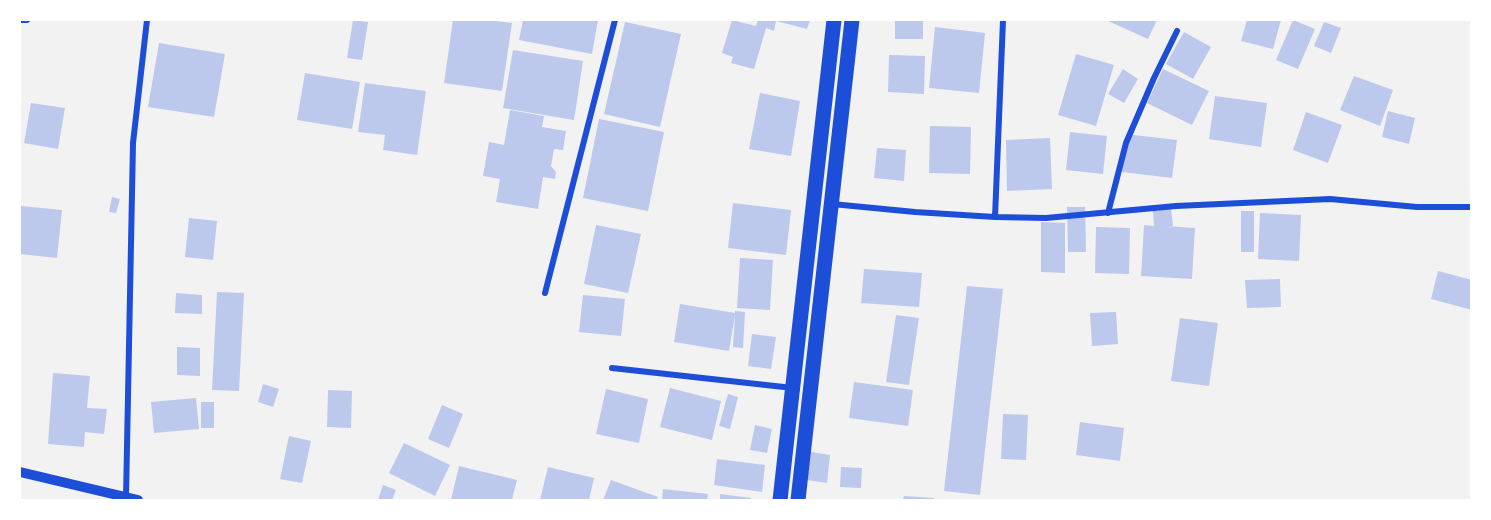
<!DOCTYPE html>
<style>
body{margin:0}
#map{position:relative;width:1491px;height:520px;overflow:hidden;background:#f2f2f2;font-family:"Open Sans",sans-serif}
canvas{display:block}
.frame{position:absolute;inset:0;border:21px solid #fff;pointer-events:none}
</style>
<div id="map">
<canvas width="1491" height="520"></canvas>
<div class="frame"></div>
</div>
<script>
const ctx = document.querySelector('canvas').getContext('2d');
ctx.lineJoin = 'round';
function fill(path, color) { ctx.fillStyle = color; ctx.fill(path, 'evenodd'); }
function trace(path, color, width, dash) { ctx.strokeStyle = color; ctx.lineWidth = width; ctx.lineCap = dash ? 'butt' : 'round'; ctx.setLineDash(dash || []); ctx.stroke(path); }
fill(new Path2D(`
 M 353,20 L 368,22 L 362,60 L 347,58 Z
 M 453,20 L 488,20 L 512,23 L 502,91 L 444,83 Z
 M 523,20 L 598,20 L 592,54 L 519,40 Z
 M 732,20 L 756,26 L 758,20 L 810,20 L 807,29 L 776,21 L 774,31 L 766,28 L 754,69 L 731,63 L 733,57 L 722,53 Z
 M 895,20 L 923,20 L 923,39 L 895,39 Z
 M 1106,20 L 1157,20 L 1148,39 Z
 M 1247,20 L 1281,20 L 1273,49 L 1241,41 Z
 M 1293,20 L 1315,29 L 1298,69 L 1276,60 Z
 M 625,22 L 681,34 L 660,127 L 604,114 Z
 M 1324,22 L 1341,28 L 1331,53 L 1314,46 Z
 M 935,27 L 985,33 L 979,93 L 929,88 Z
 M 1184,32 L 1211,47 L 1193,79 L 1166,64 Z
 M 159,43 L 225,54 L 214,117 L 148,107 Z
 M 513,50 L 583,61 L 574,120 L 503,108 Z
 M 1076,54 L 1114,65 L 1096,126 L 1058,115 Z
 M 889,55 L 925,56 L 924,94 L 888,92 Z
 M 1123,69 L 1138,79 L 1124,103 L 1108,94 Z
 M 1163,69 L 1209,91 L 1192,125 L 1147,103 Z
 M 305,73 L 360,82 L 352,129 L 297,120 Z
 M 1354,76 L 1393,90 L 1380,126 L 1340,110 Z
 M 365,83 L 426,91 L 417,155 L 383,150 L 385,135 L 358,132 Z
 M 760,93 L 800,101 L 791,156 L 749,149 Z
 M 1215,96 L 1267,103 L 1261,147 L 1209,139 Z
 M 31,103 L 65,108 L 58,149 L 24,143 Z
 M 510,110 L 544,116 L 542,127 L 566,131 L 563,150 L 554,149 L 551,166 L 556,172 L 555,179 L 543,177 L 538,209 L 496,202 L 500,179 L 483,176 L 489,142 L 504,145 Z
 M 1388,111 L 1415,118 L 1409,144 L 1382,137 Z
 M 1306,112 L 1342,125 L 1328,163 L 1293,150 Z
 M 599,119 L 664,132 L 648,211 L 583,198 Z
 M 930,126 L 971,127 L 970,174 L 929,173 Z
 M 1070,132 L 1107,136 L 1103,174 L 1066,170 Z
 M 1126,134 L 1177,140 L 1172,178 L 1122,172 Z
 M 1050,138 L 1052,189 L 1007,191 L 1006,140 Z
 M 877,148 L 906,150 L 904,181 L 874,178 Z
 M 112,197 L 120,199 L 116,213 L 109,212 Z
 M 733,203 L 791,210 L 786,255 L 728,248 Z
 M 21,206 L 62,210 L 57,258 L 20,254 L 20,225 Z
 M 1067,207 L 1085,207 L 1086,252 L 1068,252 Z
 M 1171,209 L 1173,226 L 1166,226 L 1195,228 L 1192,279 L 1141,276 L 1144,225 L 1154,226 L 1153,211 Z
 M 1241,211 L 1254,211 L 1254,252 L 1241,252 Z
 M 1260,213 L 1301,215 L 1299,261 L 1258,259 Z
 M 189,218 L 217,221 L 213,260 L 185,257 Z
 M 1041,222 L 1065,223 L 1065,273 L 1041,272 Z
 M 596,225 L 641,234 L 628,293 L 584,284 Z
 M 1096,227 L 1130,228 L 1129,274 L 1095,273 Z
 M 740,258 L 773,260 L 770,310 L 737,308 Z
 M 864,269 L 922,273 L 919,307 L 861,303 Z
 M 1438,271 L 1472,280 L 1472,310 L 1431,299 Z
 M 1280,279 L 1281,307 L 1247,308 L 1245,280 Z
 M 967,286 L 1003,289 L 980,495 L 944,491 Z
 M 217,292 L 244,293 L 239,391 L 212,390 Z
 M 176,293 L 202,295 L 202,314 L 175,313 Z
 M 583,295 L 625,299 L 621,336 L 579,332 Z
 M 680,304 L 735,313 L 735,311 L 745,312 L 743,348 L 733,347 L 735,315 L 729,351 L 674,342 Z
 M 1116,312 L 1118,344 L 1092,346 L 1090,313 Z
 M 896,315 L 919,318 L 909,385 L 886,382 Z
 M 1180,318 L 1218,323 L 1209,386 L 1171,381 Z
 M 752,334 L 776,337 L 771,369 L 748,366 Z
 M 177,347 L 200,348 L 200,376 L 177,375 Z
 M 53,373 L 90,376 L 87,408 L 107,409 L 104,434 L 85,432 L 84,447 L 48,444 Z
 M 854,382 L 913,390 L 908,426 L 849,418 Z
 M 263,384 L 279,389 L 273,407 L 258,402 Z
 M 670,388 L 721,401 L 712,440 L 660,427 Z
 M 606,389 L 648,399 L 639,443 L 596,434 Z
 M 328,390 L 352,391 L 351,428 L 327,427 Z
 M 728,394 L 738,397 L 730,429 L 719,426 Z
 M 196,398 L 199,429 L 154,433 L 151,402 Z
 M 201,402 L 214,402 L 214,428 L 201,428 Z
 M 442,405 L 463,414 L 449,448 L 428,439 Z
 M 1003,414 L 1028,415 L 1026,460 L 1001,459 Z
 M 1080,422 L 1124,428 L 1120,461 L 1076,455 Z
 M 755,425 L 772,429 L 767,453 L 750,450 Z
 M 289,436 L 311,441 L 302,483 L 280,479 Z
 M 404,443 L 450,465 L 435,496 L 389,473 Z
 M 811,452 L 830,455 L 827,483 L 807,480 Z
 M 717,459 L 765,465 L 762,492 L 714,485 Z
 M 459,466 L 517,480 L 512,500 L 451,500 Z
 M 548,467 L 594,478 L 589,500 L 540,500 Z
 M 841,467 L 862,468 L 861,488 L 840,487 Z
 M 611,480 L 658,497 L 656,500 L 603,500 Z
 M 383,485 L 396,490 L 392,500 L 378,500 Z
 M 663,489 L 708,494 L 707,500 L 662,500 Z
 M 720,494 L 751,498 L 751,500 L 720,500 Z
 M 904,496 L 934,498 L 934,500 L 903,500 Z`), '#bdc9ec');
trace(new Path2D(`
 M 20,20 L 27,20
 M 832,204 L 915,212 L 995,217 L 1046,218 L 1176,206 L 1330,199 L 1417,207 L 1472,207
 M 1108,213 L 1126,143 L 1154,78 L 1177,31
 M 995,217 L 1003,20
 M 545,293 L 615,20
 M 612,368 L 793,388
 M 126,497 L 133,143 L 147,20`), '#1d4ed8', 6);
trace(new Path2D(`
 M 20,472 L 138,500`), '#1d4ed8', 10);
trace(new Path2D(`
 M 780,500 L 834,20
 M 798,500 L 852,20`), '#1d4ed8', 15);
</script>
